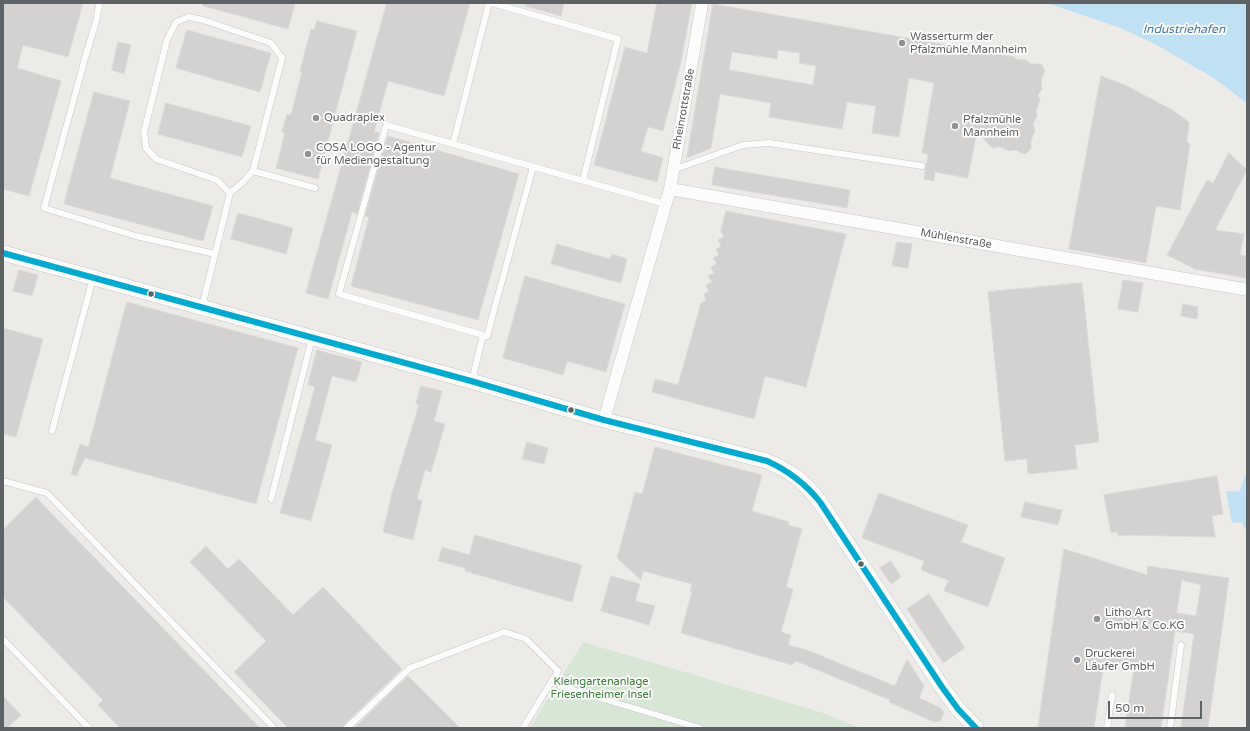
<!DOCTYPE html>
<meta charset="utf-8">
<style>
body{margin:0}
#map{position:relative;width:1250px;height:731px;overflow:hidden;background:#edebe8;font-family:"Varela Round",sans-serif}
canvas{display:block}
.frame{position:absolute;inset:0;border:4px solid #5e6265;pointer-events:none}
.scale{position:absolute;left:1108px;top:701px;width:94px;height:18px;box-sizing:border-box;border:2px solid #5e6265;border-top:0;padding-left:5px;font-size:12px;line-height:14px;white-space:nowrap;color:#5e6265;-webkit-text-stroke:3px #fff;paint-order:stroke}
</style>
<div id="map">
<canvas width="1250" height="731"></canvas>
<div class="frame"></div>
<div class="scale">50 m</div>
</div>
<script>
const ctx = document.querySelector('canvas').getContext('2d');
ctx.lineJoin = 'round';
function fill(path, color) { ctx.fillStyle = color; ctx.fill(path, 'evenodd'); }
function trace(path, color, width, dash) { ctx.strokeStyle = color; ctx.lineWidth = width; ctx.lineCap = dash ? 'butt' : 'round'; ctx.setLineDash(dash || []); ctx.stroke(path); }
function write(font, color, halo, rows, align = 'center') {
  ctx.font = font + ' "Varela Round",sans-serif'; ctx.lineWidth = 3.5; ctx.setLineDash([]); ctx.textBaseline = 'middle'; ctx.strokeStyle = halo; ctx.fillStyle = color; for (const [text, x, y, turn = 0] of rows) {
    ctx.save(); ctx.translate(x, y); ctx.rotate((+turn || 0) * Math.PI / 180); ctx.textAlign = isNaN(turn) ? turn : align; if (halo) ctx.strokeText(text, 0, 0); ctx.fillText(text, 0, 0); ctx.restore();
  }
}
fill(new Path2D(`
 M 583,642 L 820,712 L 860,728 L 530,728 Z`), '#d8e7d5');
fill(new Path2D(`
 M 1037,3 L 1247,3 L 1247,103 L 1212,77 L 1155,44 L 1120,28 L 1053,5 Z
 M 1246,474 L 1247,474 L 1247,533 L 1242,522 L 1232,523 L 1226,491 L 1239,492 Z`), '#c0e0f4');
const building = new Path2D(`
 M 3,3 L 83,3 L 68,57 L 23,45 L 17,68 L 61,81 L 29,196 L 3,189 Z
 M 203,3 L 295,3 L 288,29 L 203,6 Z
 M 387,3 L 470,3 L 444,96 L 388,81 L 374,132 L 379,133 L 357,214 L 352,212 L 328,299 L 306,293 Z
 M 526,3 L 564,3 L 561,16 L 525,6 Z
 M 657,3 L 692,3 L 681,62 L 663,131 L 648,127 L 641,151 L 663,158 L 657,182 L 594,165 L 625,47 L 647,53 Z
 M 713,4 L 1015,57 L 1015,59 L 1025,60 L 1032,64 L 1040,64 L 1042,65 L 1045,71 L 1041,80 L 1042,89 L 1038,95 L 1040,101 L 1036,110 L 1037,116 L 1033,124 L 1035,131 L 1031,140 L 1031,148 L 1027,153 L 1024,154 L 1015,150 L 1009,151 L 1000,147 L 992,148 L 977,131 L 968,178 L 935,172 L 934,181 L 924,179 L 928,154 L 922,153 L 934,83 L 909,78 L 899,137 L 872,133 L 876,106 L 847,102 L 842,129 L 769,117 L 771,103 L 720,94 L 711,148 L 687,158 ZM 778,50 L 800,53 L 799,63 L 816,66 L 813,85 L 729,70 L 732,52 L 777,59 Z
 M 317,21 L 357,31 L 318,179 L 276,168 L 285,133 L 282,132 L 287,114 L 291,115 L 302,72 L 300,71 L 311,29 L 314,30 Z
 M 187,30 L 271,53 L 260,92 L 176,68 Z
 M 118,42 L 131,45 L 124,74 L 112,70 Z
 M 1101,76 L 1125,85 L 1172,110 L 1189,122 L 1187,142 L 1190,144 L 1180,210 L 1156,206 L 1146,263 L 1069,249 Z
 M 94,92 L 130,101 L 110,178 L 213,206 L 203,241 L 64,204 Z
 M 166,103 L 251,126 L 242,157 L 158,134 Z
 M 388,136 L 519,174 L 478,320 L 351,286 L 369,217 L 365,216 Z
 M 1229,153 L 1247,170 L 1215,230 L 1244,234 L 1240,255 L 1247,256 L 1246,278 L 1195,269 L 1167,255 L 1207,180 L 1213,183 Z
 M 715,167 L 850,190 L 847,208 L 712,185 Z
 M 726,211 L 846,234 L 806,387 L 765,376 L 754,419 L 652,392 L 655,379 L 678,385 L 701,303 L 706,300 L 704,294 L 709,291 L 706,285 L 712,282 L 708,276 L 714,273 L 711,267 L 717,264 L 713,258 L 719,255 L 716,249 L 721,246 L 718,240 L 724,237 L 721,231 Z
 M 238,213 L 293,228 L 286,254 L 231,239 Z
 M 897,242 L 912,244 L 908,268 L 892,266 Z
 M 557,244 L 610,259 L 612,254 L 627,259 L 621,283 L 551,264 Z
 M 19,270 L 38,275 L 32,296 L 13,291 Z
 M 525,276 L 625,304 L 606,372 L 567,361 L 563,375 L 503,358 Z
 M 1123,280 L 1143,283 L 1138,312 L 1118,309 Z
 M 1082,283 L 1099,442 L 1075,445 L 1077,469 L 1028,474 L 1027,459 L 1005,461 L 988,292 Z
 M 127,302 L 298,348 L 256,504 L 85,458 L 76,476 L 71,474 L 80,444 L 88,447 Z
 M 1183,304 L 1198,307 L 1197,319 L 1181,316 Z
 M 3,328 L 43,339 L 16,437 L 3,434 Z
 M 317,350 L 362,362 L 356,382 L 332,376 L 315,440 L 332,445 L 311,521 L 280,513 L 315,387 L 308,385 Z
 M 421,386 L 442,391 L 434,421 L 445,424 L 431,472 L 425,470 L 417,499 L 422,501 L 413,540 L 383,532 L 392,493 L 419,405 L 416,404 Z
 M 527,442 L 548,448 L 544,464 L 522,459 Z
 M 655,447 L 762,475 L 752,511 L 789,522 L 788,525 L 802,529 L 786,587 L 793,589 L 781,632 L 791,635 L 788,645 L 807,650 L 895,686 L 907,659 L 924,686 L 919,698 L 939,707 L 942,710 L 944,713 L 940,721 L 934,722 L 889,702 L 890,700 L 796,661 L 792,665 L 681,633 L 692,591 L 690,591 L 692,584 L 643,571 L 641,580 L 617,558 L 635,492 L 642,494 Z
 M 1217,476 L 1223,514 L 1212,516 L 1215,537 L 1128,535 L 1118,536 L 1117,532 L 1111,533 L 1104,495 Z
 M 879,493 L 968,525 L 961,542 L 1005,558 L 988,607 L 944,591 L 947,583 L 950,581 L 921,570 L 924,561 L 862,538 Z
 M 36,497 L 51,513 L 260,728 L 120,728 L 98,705 L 103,700 L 3,597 L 3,530 Z
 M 1025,502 L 1062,510 L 1058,525 L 1021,517 Z
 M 475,535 L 582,565 L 572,602 L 465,571 L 465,568 L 438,561 L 442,547 L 469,555 Z
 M 206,546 L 228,569 L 239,559 L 293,615 L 323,587 L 402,669 L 344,725 L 343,728 L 288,728 L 234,672 L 266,641 L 190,562 Z
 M 1064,549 L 1147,575 L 1148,566 L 1229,578 L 1208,728 L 1181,728 L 1194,634 L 1175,631 L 1161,728 L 1125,728 L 1134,667 L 1104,662 L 1094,728 L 1038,728 ZM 1182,580 L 1201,585 L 1196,616 L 1177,613 Z
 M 891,561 L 901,577 L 891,584 L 880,568 Z
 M 611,576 L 640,584 L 635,601 L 655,606 L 649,625 L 601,611 Z
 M 929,594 L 965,648 L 943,663 L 907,609 Z
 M 408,676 L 460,728 L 354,728 Z
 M 3,696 L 21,715 L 7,728 L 3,728 Z`);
fill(building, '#d4d2d1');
trace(building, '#dcdad8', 1);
const service = new Path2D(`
 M 98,3 L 99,5 L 96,22 L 85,58 L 44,208 L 136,236 L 215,254
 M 492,3 L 618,39 L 583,180
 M 453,144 L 489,3
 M 673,170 L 743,145 L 769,143 L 922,166
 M 253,171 L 315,188
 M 202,307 L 230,193 L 217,180 L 156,159 L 146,148 L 144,132 L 167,40 L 176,22 L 189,17 L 203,20 L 271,43 L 282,58 L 253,171 L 243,182 L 230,193
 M 483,335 L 339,294 L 386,125 L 665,204
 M 472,381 L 483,335 L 487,336 L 533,167
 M 52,431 L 93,278
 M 3,481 L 47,493 L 274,728
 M 271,499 L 312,338
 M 3,639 L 89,728
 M 560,686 L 700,728
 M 347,728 L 410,668 L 504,632 L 526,639 L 558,671 L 523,728
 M 1107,728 L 1112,695
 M 1170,728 L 1181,645`);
const minor = new Path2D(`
 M 670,189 L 1243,289
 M 604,420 L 670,189 L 702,4`);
const tertiary = new Path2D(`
 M 3,253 L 471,381 L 604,420 L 767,461 C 792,472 804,481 820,502 L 942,687 L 958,709 L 976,728`);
trace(service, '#c7c8c8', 7);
trace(minor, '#c7c8c8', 13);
trace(tertiary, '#c7c8c8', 16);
trace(service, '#fcfcfc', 6);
trace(minor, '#fcfcfc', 12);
trace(tertiary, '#fcfcfc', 15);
trace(new Path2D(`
 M 3,253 L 471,381 L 604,420 L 767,461 C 789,471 805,483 820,502 L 942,687 L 958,709 L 976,728`), '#00a9ce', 6);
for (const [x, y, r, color] of [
 [902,43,4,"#909293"],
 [316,118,4,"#909293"],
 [955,126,4,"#909293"],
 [308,154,4,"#909293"],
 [151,294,3.5,"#5e6265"],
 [571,410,3.5,"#5e6265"],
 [861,564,3.5,"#5e6265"],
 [1097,619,4,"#909293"],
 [1077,660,4,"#909293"]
]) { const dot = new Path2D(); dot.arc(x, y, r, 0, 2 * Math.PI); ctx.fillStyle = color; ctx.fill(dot); trace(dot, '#fff', 1.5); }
write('11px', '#5e6265', '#fff', [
 ["Wasserturm der",910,37],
 ["Pfalzmühle Mannheim",910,50],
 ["Quadraplex",324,118],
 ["Pfalzmühle",963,120],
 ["Mannheim",963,133],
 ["COSA LOGO - Agentur",316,148],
 ["für Mediengestaltung",316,161],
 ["Litho Art",1105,613],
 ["GmbH & Co.KG",1105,626],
 ["Druckerei",1085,654],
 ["Läufer GmbH",1085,667]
], 'left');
write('11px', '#5e6265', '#fff', [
 ["Rheinrottstraße",684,109,-80],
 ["Mühlenstraße",956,239,10]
]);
write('11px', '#3c803a', '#fff', [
 ["Kleingartenanlage",601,682],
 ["Friesenheimer Insel",601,695]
]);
write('italic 12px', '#4679a2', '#fff', [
 ["Industriehafen",1184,30]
]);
</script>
